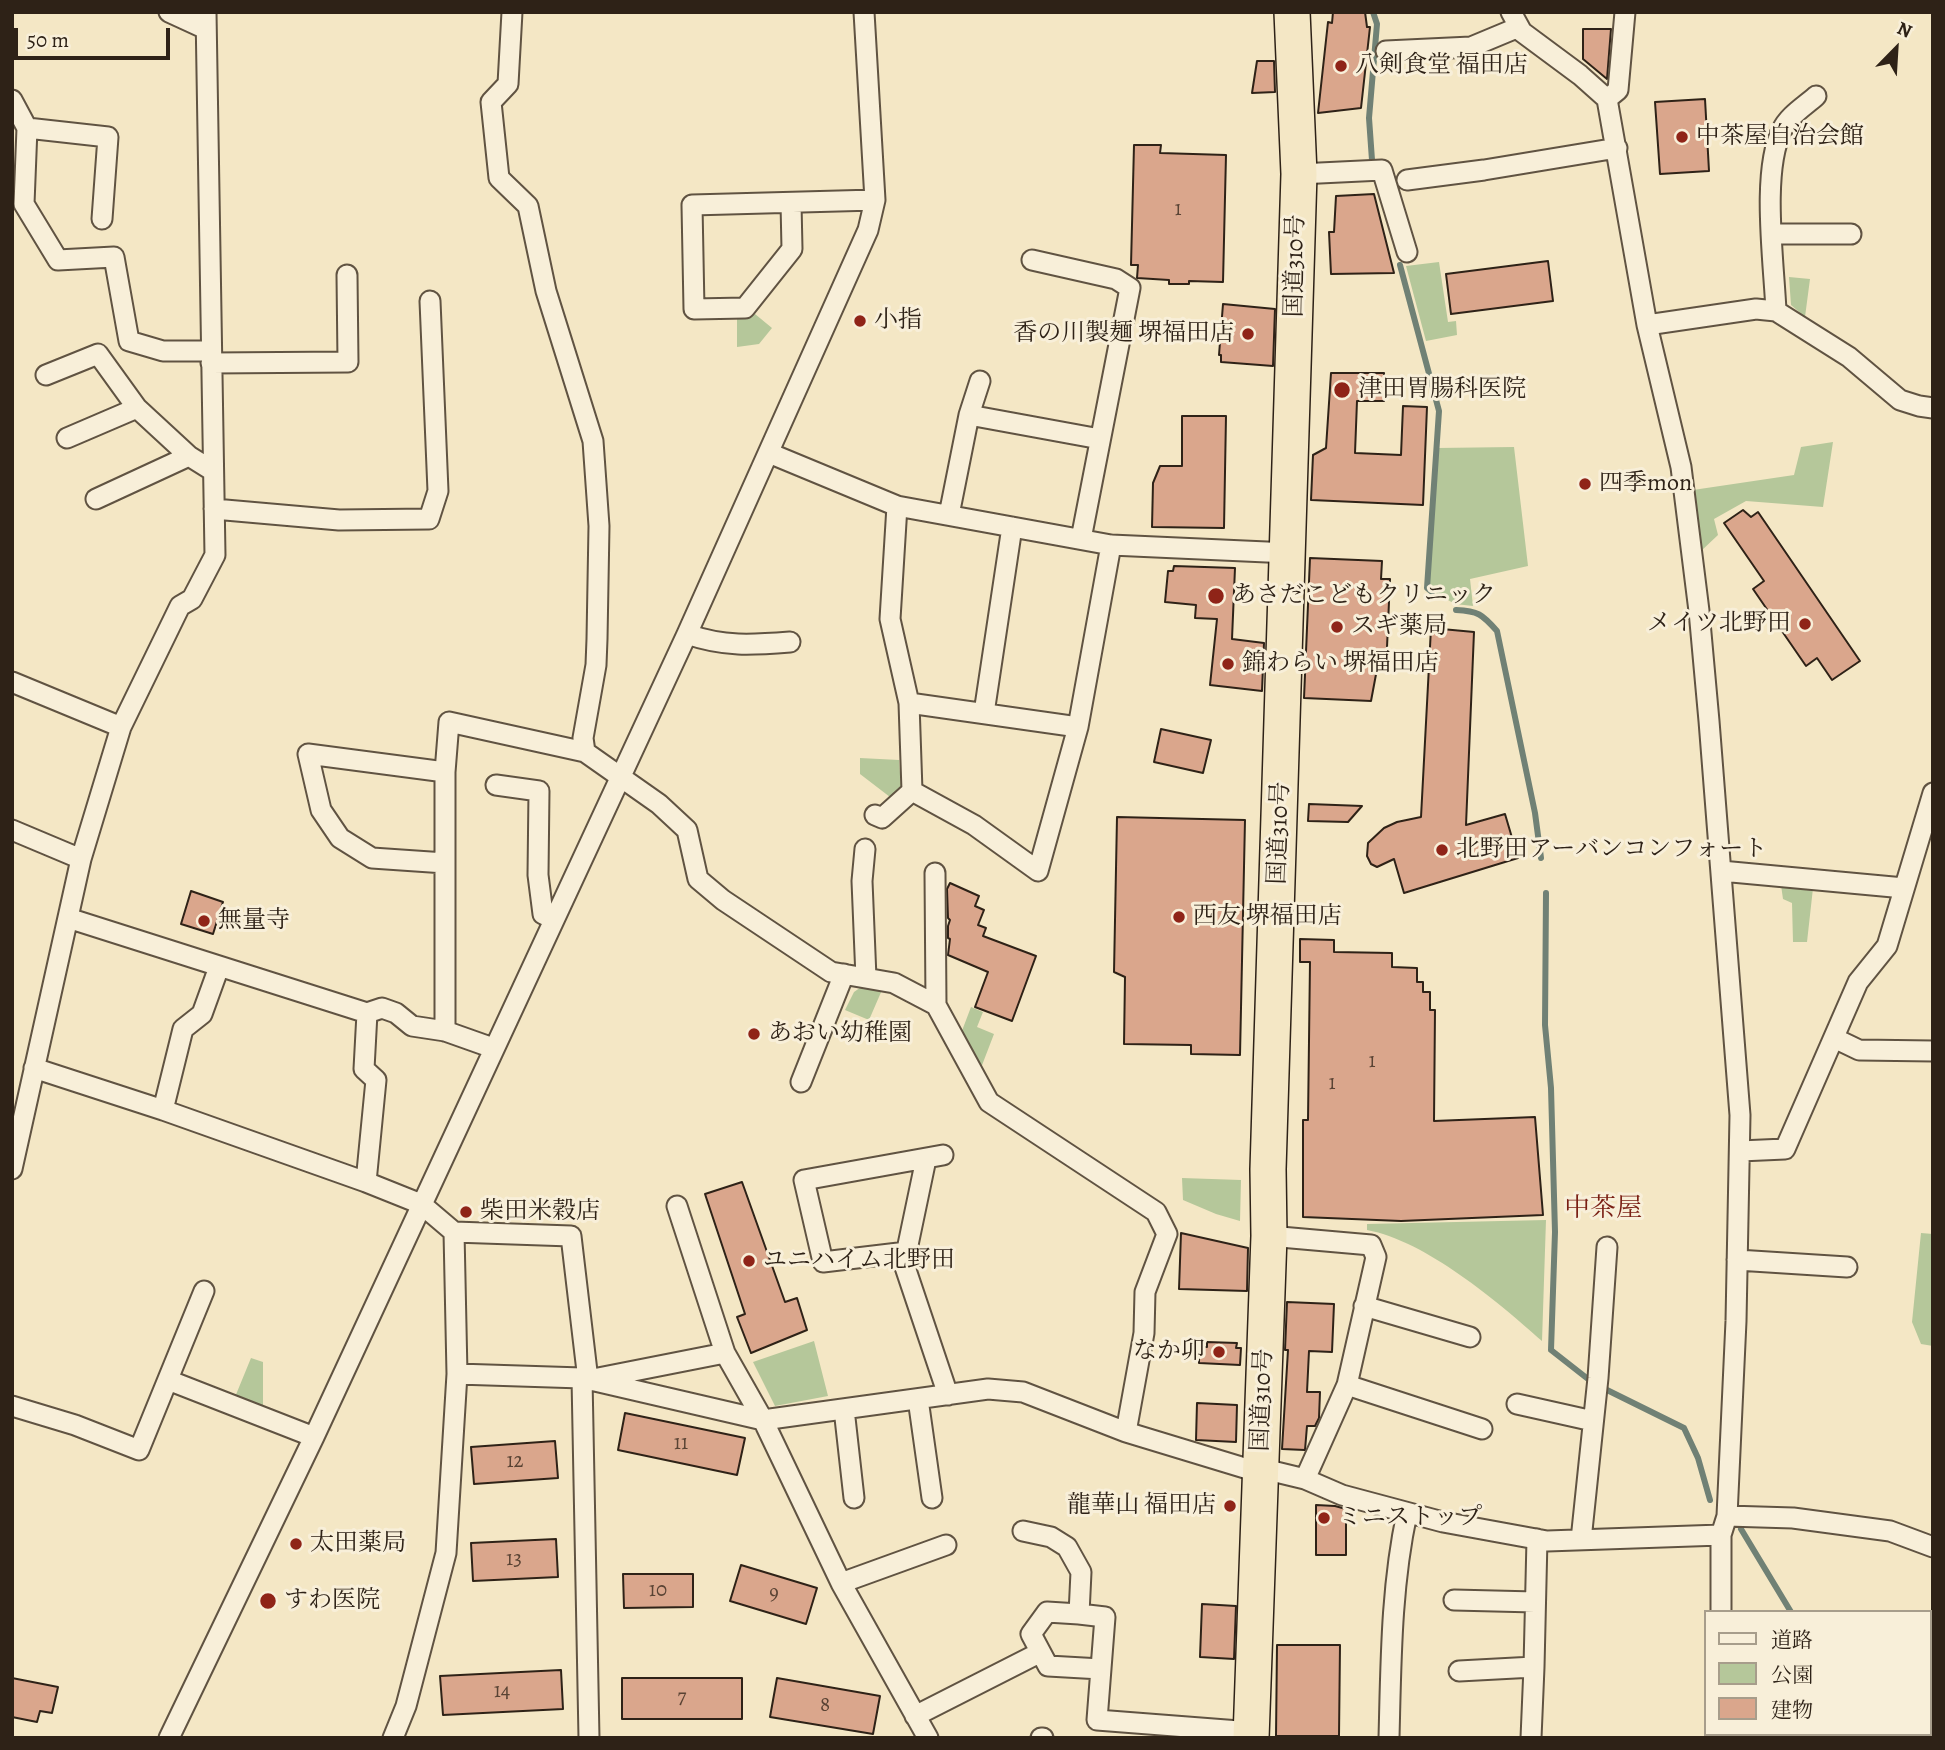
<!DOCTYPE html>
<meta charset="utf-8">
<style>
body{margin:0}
#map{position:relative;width:1945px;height:1750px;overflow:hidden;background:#f4e7c5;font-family:Alegreya,"Noto Serif JP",serif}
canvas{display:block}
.frame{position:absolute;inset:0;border:14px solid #2e2217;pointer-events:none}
.legend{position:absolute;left:1704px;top:1610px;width:228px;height:126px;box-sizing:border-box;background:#f8efd9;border:2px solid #a79d8b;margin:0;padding:9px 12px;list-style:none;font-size:21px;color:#2e2217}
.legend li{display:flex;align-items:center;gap:14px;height:35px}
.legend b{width:35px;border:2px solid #a79d8b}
.north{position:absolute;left:1861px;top:14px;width:70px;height:70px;-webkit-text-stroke:5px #f8efd9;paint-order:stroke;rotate:24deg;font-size:19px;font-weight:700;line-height:28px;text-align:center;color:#2e2217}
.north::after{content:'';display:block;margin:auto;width:24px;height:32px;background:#2e2217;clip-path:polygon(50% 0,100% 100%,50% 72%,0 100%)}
.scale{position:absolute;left:14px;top:28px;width:156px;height:32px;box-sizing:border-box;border:4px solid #2e2217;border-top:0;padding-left:9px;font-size:21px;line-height:24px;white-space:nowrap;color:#2e2217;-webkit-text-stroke:5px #f8efd9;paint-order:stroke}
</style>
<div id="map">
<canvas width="1945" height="1750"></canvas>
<div class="frame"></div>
<ul class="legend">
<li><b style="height:9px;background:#f8efd9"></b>道路</li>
<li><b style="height:19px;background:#b5c79a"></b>公園</li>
<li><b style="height:19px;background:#daa68c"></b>建物</li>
</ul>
<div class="north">N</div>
<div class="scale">50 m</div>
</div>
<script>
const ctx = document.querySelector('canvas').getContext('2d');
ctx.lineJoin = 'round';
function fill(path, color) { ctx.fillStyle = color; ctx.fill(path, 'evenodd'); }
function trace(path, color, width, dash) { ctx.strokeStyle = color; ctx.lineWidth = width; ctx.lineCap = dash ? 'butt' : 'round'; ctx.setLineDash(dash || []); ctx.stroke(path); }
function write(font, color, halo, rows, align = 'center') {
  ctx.font = font + ' Alegreya,"Noto Serif JP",serif'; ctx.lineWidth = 6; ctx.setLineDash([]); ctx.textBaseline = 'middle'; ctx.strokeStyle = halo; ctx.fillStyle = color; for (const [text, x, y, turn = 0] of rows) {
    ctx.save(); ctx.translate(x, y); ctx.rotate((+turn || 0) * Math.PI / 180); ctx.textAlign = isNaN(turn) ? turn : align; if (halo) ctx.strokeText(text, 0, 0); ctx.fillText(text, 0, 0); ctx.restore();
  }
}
fill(new Path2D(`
 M 1439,262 L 1448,322 L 1456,321 L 1457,335 L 1426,341 L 1406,266 Z
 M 1789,277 L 1810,279 L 1805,317 L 1791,305 Z
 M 755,314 L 772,328 L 759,344 L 737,347 L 737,319 L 748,319 Z
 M 1833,442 L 1823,507 L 1746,501 L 1714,519 L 1718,535 L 1700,552 L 1693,490 L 1794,475 L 1801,447 Z
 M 1514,447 L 1528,566 L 1470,579 L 1473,606 L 1455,604 L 1427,588 L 1437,448 Z
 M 860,758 L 899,760 L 901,786 L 890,797 L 860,774 Z
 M 1781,885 L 1813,888 L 1807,942 L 1793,942 L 1792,903 L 1783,899 Z
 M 864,985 L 882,990 L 869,1020 L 845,1010 L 854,992 Z
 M 971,1007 L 983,1012 L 977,1027 L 994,1034 L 979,1073 L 960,1036 Z
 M 1182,1178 L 1241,1180 L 1240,1221 L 1216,1214 L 1183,1200 Z
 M 1546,1220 L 1542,1341 C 1497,1301 1426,1241 1367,1230 L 1367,1224 Z
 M 1921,1233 L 1933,1234 L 1933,1346 L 1921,1344 L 1912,1322 Z
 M 814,1341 L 828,1396 L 775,1406 L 753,1362 Z
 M 251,1358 L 263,1362 L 263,1408 L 235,1397 Z`), '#b5c79a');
trace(new Path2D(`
 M 1372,160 L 1369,118 L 1377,24 L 1373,12
 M 1400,265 L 1439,411 L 1427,588 L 1432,592
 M 1456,610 C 1478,611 1482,614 1497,631 L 1535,813 L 1541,858
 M 1546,893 L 1545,1025 L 1551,1088 L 1555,1232 L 1551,1350 L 1588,1379
 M 1605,1389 L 1684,1428 L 1698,1458 L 1710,1500
 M 1741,1529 L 1791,1612
 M 1865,1734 L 1867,1738`), '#708175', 6);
const building = new Path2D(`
 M 1333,12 L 1365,12 L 1367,27 L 1370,27 L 1361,108 L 1318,113 L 1328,22 L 1332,23 Z
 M 1583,29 L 1611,29 L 1607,79 L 1583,59 Z
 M 1257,61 L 1274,61 L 1275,92 L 1252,93 Z
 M 1705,99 L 1709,171 L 1660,174 L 1655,102 Z
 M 1134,145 L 1161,145 L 1160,153 L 1226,155 L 1223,282 L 1189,281 L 1189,284 L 1169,284 L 1169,280 L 1137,278 L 1138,265 L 1131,265 Z
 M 1374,194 L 1394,273 L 1331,274 L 1329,232 L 1334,232 L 1336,196 Z
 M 1548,261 L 1553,301 L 1451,314 L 1446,274 Z
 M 1223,304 L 1275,309 L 1273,366 L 1221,362 L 1221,355 L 1219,355 Z
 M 1331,373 L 1384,373 L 1384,401 L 1357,401 L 1355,453 L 1401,455 L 1403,406 L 1427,407 L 1423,505 L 1311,500 L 1313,455 L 1326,448 Z
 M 1182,416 L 1226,416 L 1224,528 L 1152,527 L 1153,483 L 1160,466 L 1182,466 Z
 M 1743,510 L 1751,517 L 1758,512 L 1860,661 L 1832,680 L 1817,658 L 1806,666 L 1753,589 L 1764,581 L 1724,523 Z
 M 1310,558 L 1382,561 L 1381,579 L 1390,579 L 1386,670 L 1377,669 L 1371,701 L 1304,698 Z
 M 1174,566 L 1235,568 L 1232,639 L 1264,643 L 1262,691 L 1210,685 L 1217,619 L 1195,618 L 1196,605 L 1165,602 L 1168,571 L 1173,571 Z
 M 1431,628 L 1474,632 L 1466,825 L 1505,814 L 1518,858 L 1404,893 L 1394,859 L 1377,867 L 1371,864 L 1367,856 L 1368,843 L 1384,828 L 1397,822 L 1421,817 Z
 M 1161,729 L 1211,740 L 1203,773 L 1154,762 Z
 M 1309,804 L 1362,806 L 1348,822 L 1308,821 Z
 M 1117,817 L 1245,820 L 1240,1055 L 1191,1054 L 1191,1045 L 1124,1044 L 1125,977 L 1114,972 Z
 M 950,883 L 979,896 L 975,906 L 984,910 L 978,925 L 986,928 L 983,936 L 1036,956 L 1012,1021 L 975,1007 L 988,972 L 948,955 L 950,939 L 948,938 L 948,926 L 950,920 L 948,918 L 947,889 Z
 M 191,891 L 223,902 L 213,934 L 181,924 Z
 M 1300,939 L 1334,940 L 1334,952 L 1392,953 L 1392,967 L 1417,968 L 1417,982 L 1423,982 L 1423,992 L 1430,992 L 1430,1010 L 1435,1010 L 1434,1121 L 1535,1117 L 1543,1215 L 1401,1221 L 1303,1217 L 1303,1120 L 1308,1120 L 1310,962 L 1300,962 Z
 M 742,1182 L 785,1302 L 797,1298 L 807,1330 L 751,1353 L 737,1317 L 745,1314 L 705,1194 Z
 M 1181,1233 L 1248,1248 L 1247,1291 L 1179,1289 Z
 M 1287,1302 L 1334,1304 L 1332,1352 L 1309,1351 L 1307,1392 L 1320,1392 L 1319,1418 L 1315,1426 L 1307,1426 L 1305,1450 L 1282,1449 L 1288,1350 L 1285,1350 Z
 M 1207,1342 L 1237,1343 L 1236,1348 L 1241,1348 L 1240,1365 L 1199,1363 L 1199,1347 L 1207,1347 Z
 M 1197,1403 L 1237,1405 L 1236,1442 L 1196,1440 Z
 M 625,1413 L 745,1438 L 737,1475 L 618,1450 Z
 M 555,1441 L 558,1478 L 474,1484 L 471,1447 Z
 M 1316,1505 L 1335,1506 L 1346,1509 L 1346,1555 L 1316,1555 Z
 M 556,1539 L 558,1577 L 473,1581 L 471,1543 Z
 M 741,1565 L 817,1588 L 806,1624 L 730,1601 Z
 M 623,1574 L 693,1574 L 693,1607 L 624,1608 Z
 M 1202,1604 L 1236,1606 L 1234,1659 L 1200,1657 Z
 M 1277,1645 L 1340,1645 L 1339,1736 L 1276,1736 Z
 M 561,1670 L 563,1709 L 443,1715 L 440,1676 Z
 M 12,1678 L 58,1687 L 52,1713 L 40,1711 L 37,1722 L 12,1717 Z
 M 622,1678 L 742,1678 L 742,1719 L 622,1719 Z
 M 777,1678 L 880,1696 L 873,1734 L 770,1717 Z`);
fill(building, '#daa68c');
trace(building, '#2e2217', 2);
const street = new Path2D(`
 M 169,12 L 206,29
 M 512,12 L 508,84 L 491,102 L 499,178 L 528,206 L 546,291 L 593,441 L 599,526 L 597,639 L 596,665 L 583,738 L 585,752 L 659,804 L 687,830 L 698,879 L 723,900 L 831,972 L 894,983 L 936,1005 L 989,1102 L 1156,1212 L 1167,1234 L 1145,1292 L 1144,1333 L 1126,1432
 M 1511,12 L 1522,32 L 1580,75 L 1607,99 L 1647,325 L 1681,467 L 1699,611 L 1709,721 L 1740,1115 L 1736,1321 L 1727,1516 L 1721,1535 L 1721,1612
 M 1386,51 L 1471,47 L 1519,27
 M 1607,99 L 1618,90 L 1625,12
 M 12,100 L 27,128 L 24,204 L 58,260 L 114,257 L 129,341 L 163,351 L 211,351
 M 27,128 L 108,137 L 102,219
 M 1299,174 L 1382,170 L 1407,252
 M 1407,180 L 1484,170 L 1617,148
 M 791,203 L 792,249 L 745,308 L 694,309 L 692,205 L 875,200
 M 1772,234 L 1851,234
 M 1032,260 L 1116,279 L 1130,288 L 1081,539
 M 1776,311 C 1774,263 1761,171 1782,130 C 1788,116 1805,106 1816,96
 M 1647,325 L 1756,309 L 1776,311 L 1849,357 L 1900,400 L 1919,406 L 1933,408
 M 211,363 L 348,362 L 347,275
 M 46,375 L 98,354 L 137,408 L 189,456 L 213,471
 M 969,415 L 1100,439
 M 67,438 L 137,408
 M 769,453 L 897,506 L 1111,545 L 1289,553
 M 96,499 L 189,456
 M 897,506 L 890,619 L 909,703 L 912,791 L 974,825 L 1038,871 L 1078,727 L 1111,545
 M 214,509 L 339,520 L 429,519 L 438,491 L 430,301
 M 949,515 L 969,415 L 980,381
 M 687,634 C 724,647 752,645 790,642
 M 12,682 L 121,727
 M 909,703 L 1078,727
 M 984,713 L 1012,527
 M 445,772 L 308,754 L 321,810 L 340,838 L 372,858 L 445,863
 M 496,785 L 539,791 L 538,875 L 543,914 L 553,919
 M 875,815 L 882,818 L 912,791
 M 12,830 L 81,859
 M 865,849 L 862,881 L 866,978
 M 1721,871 L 1904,888
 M 935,873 L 936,1005
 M 68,918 L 367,1013 L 382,1008 L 396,1013 L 412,1026 L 445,1031 L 493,1048
 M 445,1031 L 445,772 L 449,722 L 585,752
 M 1834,1038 L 1859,1050 L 1933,1051
 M 34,1068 L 163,1110 L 366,1182 L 421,1204 L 454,1232 L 457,1374 L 446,1553 L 406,1706 L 393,1738
 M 801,1082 L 844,974
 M 163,1110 L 183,1029 L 202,1014 L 219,967
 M 1740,1151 L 1785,1149 L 1858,982 L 1887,946 L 1933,793
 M 926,1159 L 904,1264 L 948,1395
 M 12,1169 L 81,859 L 121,727 L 180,606 L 192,599 L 215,555 L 206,12
 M 366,1182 L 376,1080 L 364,1069 L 367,1013
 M 677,1206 L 725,1353
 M 454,1232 L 571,1236 L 588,1380 L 725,1353 L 763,1420 L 841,1583 L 928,1738
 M 1269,1236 L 1371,1245 L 1376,1257 L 1347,1385 L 1305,1479
 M 907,1252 L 823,1262 L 804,1180 L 943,1155
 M 1737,1260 L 1847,1267
 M 1364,1306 L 1470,1337
 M 457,1374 L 582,1378 L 763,1420 L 988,1389 L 1023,1392 L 1126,1432 L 1261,1473 L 1276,1472 L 1305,1479 L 1342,1495 L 1443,1522 L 1547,1541 L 1721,1535
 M 582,1378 L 589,1738
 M 168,1380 L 314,1437
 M 1347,1385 L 1482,1429
 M 918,1399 L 932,1498
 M 1517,1404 L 1593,1421
 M 12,1406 L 75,1425 L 139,1450 L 204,1291
 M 844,1409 L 854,1498
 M 1727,1516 L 1793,1518 L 1890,1531 L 1933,1547
 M 1023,1531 L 1051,1537 L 1067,1547 L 1081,1572 L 1079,1614 L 1105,1617 L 1097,1720 L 1252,1732
 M 1581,1540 L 1598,1378 L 1607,1247
 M 841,1583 L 946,1545
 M 1454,1600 L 1535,1602
 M 1079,1614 L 1047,1612 L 1031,1634 L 1048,1666 L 1101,1669
 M 1534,1667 L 1537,1539
 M 1459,1671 L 1534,1667 L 1531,1738
 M 915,1716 L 1039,1653
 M 1929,1729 L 1933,1729
 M 1734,1734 L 1735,1738
 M 1749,1734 L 1818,1738
 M 169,1738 L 314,1437 L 687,634 L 868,230 L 875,200 L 864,12
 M 1041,1738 L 1043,1738
 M 1389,1738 C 1391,1662 1391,1587 1407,1513
 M 1719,1738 L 1720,1734`);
const highway = new Path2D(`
 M 1251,1738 L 1269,1236 L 1268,1169 L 1299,174 L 1292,12`);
trace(street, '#605342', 23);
trace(highway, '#2e2217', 38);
trace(street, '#f8efd9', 19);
trace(highway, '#f4e7c5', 35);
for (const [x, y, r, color] of [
 [1341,66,7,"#8f2418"],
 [1682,137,7,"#8f2418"],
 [860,321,7,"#8f2418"],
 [1248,334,7,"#8f2418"],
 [1342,390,9,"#8f2418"],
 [1585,484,7,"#8f2418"],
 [1216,596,9,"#8f2418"],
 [1805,624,7,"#8f2418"],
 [1337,627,7,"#8f2418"],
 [1228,664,7,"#8f2418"],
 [1442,850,7,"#8f2418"],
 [1179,917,7,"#8f2418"],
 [204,921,7,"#8f2418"],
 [754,1034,7,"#8f2418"],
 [466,1212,7,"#8f2418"],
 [749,1261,7,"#8f2418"],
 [1219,1352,7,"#8f2418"],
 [1230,1506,7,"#8f2418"],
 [1324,1518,7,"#8f2418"],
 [296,1544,7,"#8f2418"],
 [268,1601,9,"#8f2418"]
]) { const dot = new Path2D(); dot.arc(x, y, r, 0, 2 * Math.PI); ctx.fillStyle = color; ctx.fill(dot); trace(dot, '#f8efd9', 2.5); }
write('21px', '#594334', null, [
 ["1",1178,210],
 ["1",1372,1062],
 ["1",1332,1084],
 ["11",681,1444],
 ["12",515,1462],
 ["13",514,1560],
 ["10",658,1591],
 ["9",774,1594],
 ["14",502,1692],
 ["7",682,1698],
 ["8",825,1706]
]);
write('24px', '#2e2217', '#f8efd9', [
 ["八剣食堂 福田店",1355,66],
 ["中茶屋自治会館",1696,137],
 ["小指",874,321],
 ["香の川製麺 堺福田店",1234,334,"right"],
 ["津田胃腸科医院",1358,390],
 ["四季mon",1599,484],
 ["あさだこどもクリニック",1232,596],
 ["メイツ北野田",1791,624,"right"],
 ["スギ薬局",1351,627],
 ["錦わらい 堺福田店",1242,664],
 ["北野田アーバンコンフォート",1456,850],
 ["西友 堺福田店",1193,917],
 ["無量寺",218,921],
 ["あおい幼稚園",768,1034],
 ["柴田米穀店",480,1212],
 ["ユニハイム北野田",763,1261],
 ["なか卯",1205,1352,"right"],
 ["龍華山 福田店",1216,1506,"right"],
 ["ミニストップ",1338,1518],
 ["太田薬局",310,1544],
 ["すわ医院",284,1601]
], 'left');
write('24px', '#2e2217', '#f8efd9', [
 ["国道310号",1296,266,-89],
 ["国道310号",1280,833,-88],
 ["国道310号",1263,1400,-88]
]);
write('26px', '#7a1f14', '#f8efd9', [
 ["中茶屋",1603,1210]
]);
</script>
